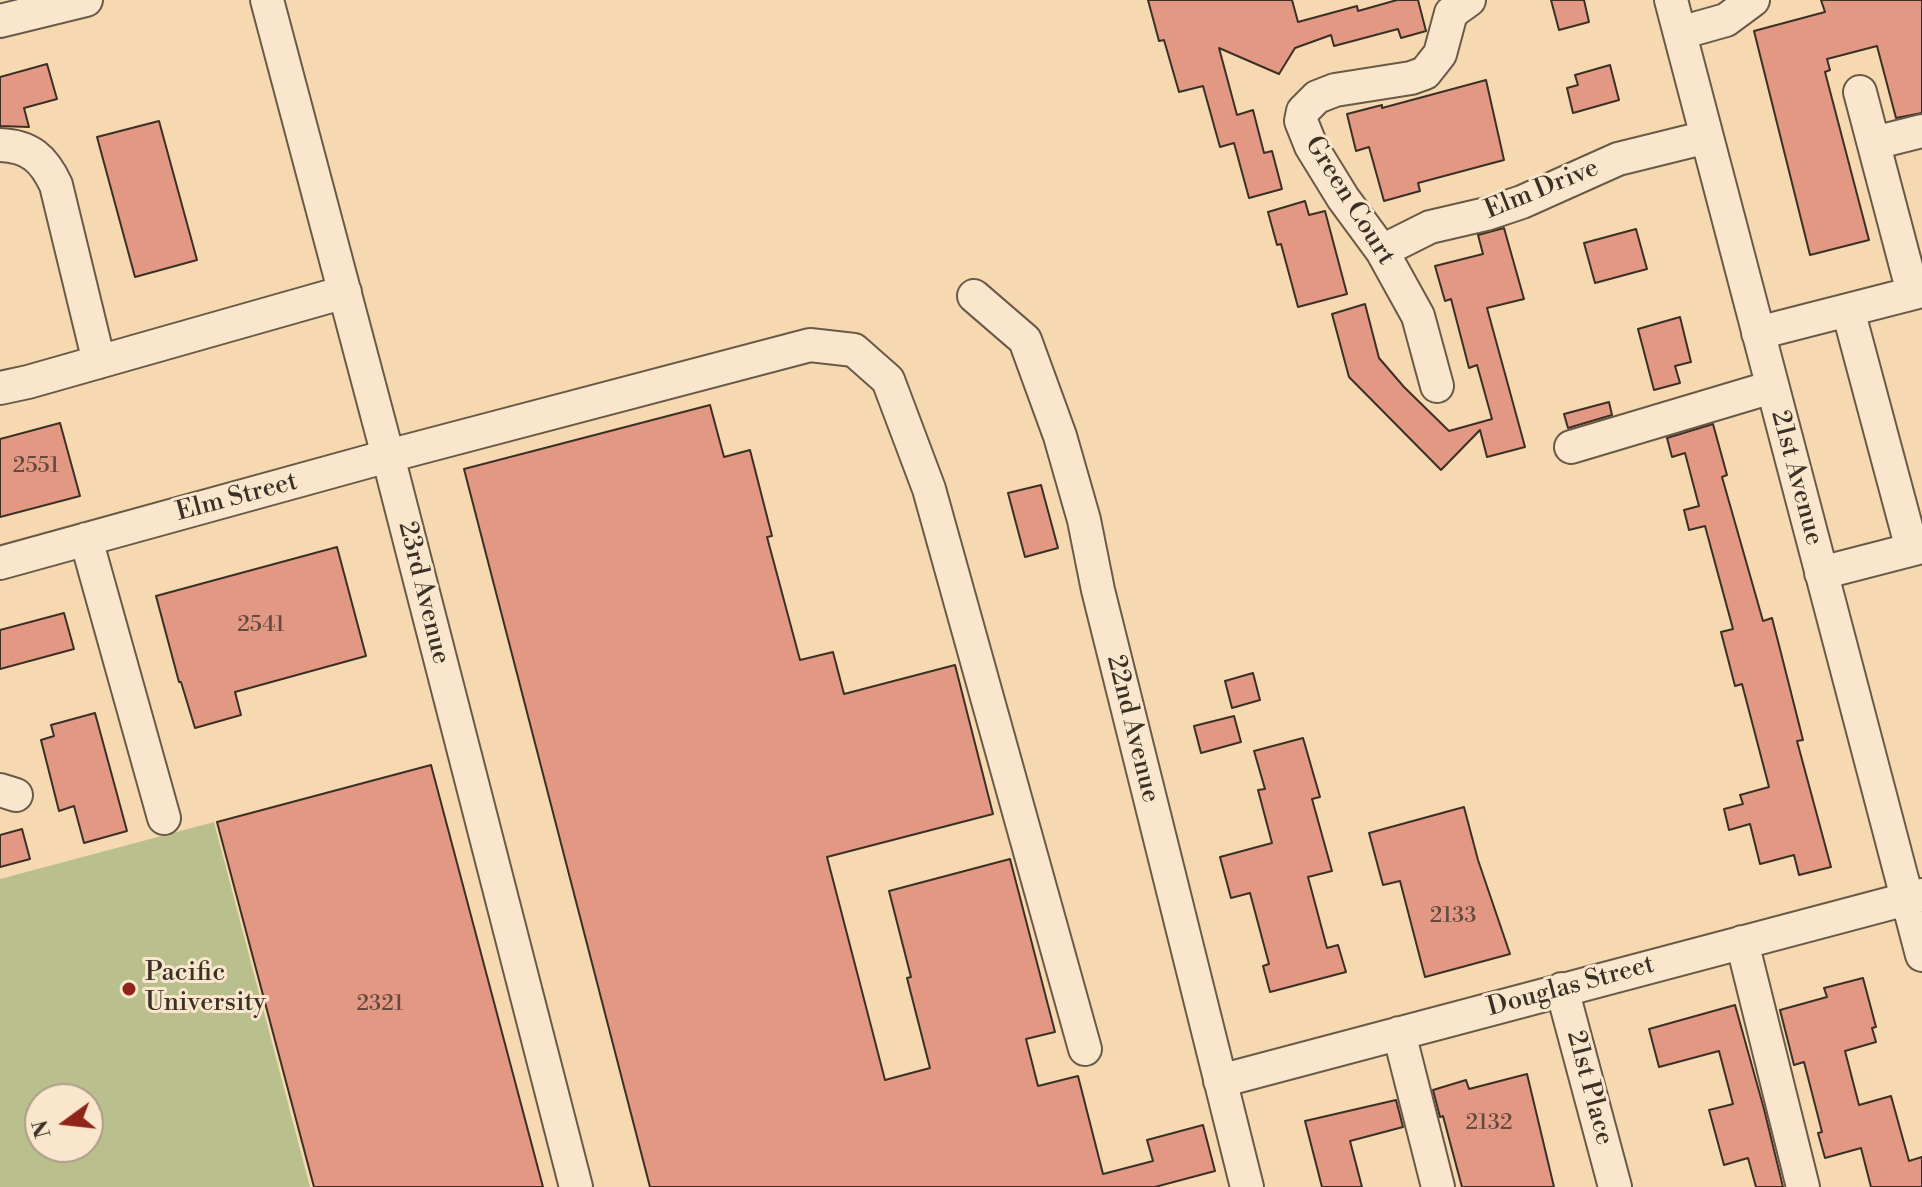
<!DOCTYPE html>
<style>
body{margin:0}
#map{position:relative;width:1922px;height:1187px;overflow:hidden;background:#f6d9b0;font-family:"Libre Bodoni",serif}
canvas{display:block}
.north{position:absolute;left:24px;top:1083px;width:80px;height:80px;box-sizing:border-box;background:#f9e6cc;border:2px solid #ad9d8a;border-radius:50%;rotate:255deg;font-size:22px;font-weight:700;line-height:32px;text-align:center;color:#3a3026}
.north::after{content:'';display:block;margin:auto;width:28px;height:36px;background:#8f2418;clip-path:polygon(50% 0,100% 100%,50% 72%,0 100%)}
</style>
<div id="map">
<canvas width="1922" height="1187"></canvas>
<div class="north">N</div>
</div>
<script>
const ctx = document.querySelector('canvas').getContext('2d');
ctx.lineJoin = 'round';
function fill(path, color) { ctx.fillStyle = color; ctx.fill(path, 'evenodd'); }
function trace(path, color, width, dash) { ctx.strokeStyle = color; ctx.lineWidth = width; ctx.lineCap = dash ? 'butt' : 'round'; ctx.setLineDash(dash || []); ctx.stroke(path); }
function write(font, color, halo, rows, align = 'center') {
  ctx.font = font + ' "Libre Bodoni",serif'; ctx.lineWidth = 6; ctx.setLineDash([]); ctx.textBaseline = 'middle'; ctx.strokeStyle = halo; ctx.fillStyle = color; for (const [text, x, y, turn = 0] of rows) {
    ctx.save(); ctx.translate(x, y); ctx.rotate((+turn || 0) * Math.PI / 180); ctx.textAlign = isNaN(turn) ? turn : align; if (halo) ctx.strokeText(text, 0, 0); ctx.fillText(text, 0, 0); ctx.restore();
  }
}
fill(new Path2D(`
 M 214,822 L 310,1187 L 0,1187 L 0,879 ZM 40,1099 L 88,1099 L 88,1147 L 40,1147 Z`), '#bac08d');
const building = new Path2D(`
 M 1148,0 L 1292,0 L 1298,22 L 1357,6 L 1358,11 L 1397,0 L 1418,0 L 1426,31 L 1401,38 L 1398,29 L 1334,46 L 1331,35 L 1295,48 L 1279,74 L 1219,48 L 1237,115 L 1253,110 L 1264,153 L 1272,151 L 1282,189 L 1249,198 L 1234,143 L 1220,147 L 1203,86 L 1179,92 L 1164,40 L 1159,41 Z
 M 1551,0 L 1584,0 L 1589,22 L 1559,30 Z
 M 1821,0 L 1922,0 L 1922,113 L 1896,118 L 1877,46 L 1827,59 L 1830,70 L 1825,72 L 1869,240 L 1810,255 L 1754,31 L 1825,12 Z
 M 47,64 L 57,99 L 24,108 L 29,127 L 0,126 L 0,77 Z
 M 1610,65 L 1619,100 L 1573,113 L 1567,88 L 1578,85 L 1575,75 Z
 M 1486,80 L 1504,160 L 1418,183 L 1420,191 L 1384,201 L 1369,147 L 1356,151 L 1347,114 L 1382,105 L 1382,108 Z
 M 159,121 L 197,260 L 135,277 L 97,137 Z
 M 1305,201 L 1309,215 L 1325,211 L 1347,294 L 1298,307 L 1281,244 L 1277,245 L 1268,212 Z
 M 1504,228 L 1524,299 L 1487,308 L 1525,447 L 1487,457 L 1480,430 L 1441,470 L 1349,377 L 1332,314 L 1365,304 L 1379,358 L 1404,387 L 1449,431 L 1492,419 L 1477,365 L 1469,368 L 1451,299 L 1445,301 L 1435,266 L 1483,254 L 1478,235 Z
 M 1636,229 L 1647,269 L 1595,283 L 1584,243 Z
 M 1680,317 L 1691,362 L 1675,366 L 1680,383 L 1654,390 L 1638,329 Z
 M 1609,402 L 1612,415 L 1568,428 L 1564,414 Z
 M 710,405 L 724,457 L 750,450 L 772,536 L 767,537 L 800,660 L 833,652 L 844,694 L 955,665 L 993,814 L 827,857 L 885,1080 L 930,1068 L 907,978 L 911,977 L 889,891 L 1010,859 L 1055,1032 L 1026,1039 L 1038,1086 L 1078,1076 L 1103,1174 L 1153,1161 L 1147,1140 L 1203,1125 L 1215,1171 L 1155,1187 L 650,1187 L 464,469 Z
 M 60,423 L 80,496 L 0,517 L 0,439 Z
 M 1713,424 L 1727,475 L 1722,477 L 1763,621 L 1772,618 L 1781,653 L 1803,740 L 1797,741 L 1831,867 L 1799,875 L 1794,855 L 1760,864 L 1750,824 L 1729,830 L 1724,809 L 1743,804 L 1740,795 L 1769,787 L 1742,684 L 1735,686 L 1721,632 L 1733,629 L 1705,526 L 1689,530 L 1684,510 L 1699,506 L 1685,453 L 1672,457 L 1667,438 Z
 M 1041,485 L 1058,548 L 1025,557 L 1008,493 Z
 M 337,547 L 366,656 L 235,692 L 241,715 L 195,728 L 181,682 L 179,682 L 156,596 Z
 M 64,613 L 74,649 L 0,669 L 0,630 Z
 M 1253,673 L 1260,700 L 1232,708 L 1225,681 Z
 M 95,713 L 127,831 L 84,843 L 74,806 L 59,811 L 41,740 L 54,736 L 51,725 Z
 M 1234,716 L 1241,742 L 1201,753 L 1194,726 Z
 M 1303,738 L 1320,797 L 1312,799 L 1332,871 L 1308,877 L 1327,948 L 1338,945 L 1346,972 L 1270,992 L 1263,966 L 1269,964 L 1250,893 L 1231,898 L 1220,857 L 1272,843 L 1258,790 L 1265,789 L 1254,751 Z
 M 431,765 L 543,1187 L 314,1187 L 217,822 Z
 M 1464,807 L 1478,860 L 1510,954 L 1425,977 L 1400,881 L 1383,885 L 1369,833 Z
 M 22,829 L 30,859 L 0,867 L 0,835 Z
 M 1863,978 L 1876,1027 L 1872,1028 L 1876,1042 L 1845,1051 L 1859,1105 L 1891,1096 L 1909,1161 L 1922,1157 L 1922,1187 L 1871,1187 L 1861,1148 L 1825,1158 L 1818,1133 L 1822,1132 L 1804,1062 L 1794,1065 L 1780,1010 L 1827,997 L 1824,988 Z
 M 1735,1005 L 1764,1109 L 1783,1187 L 1756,1187 L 1748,1158 L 1724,1165 L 1709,1110 L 1733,1104 L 1719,1051 L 1659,1067 L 1649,1029 Z
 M 1527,1074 L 1554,1187 L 1462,1187 L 1443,1116 L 1440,1117 L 1433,1090 L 1466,1080 L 1469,1089 Z
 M 1396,1100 L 1403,1127 L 1350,1141 L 1362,1187 L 1322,1187 L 1305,1121 Z`);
fill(building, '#e39884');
trace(building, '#3a3026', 2);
const minor = new Path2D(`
 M 267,0 L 388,456 L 576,1187
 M 1671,0 L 1922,955
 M 0,21 L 86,0
 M 1680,33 L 1726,20 L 1753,0
 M 1860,92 L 1913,293
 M 1874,143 L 1922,131
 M 0,145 C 30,146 44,159 56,185 L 99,362
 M 1382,251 L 1430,227 L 1486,214 L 1522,202 L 1618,159 L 1707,137
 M 974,296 L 1025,340 L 1060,436 L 1084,520 L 1098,590 L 1247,1187
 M 1848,310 L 1912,549
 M 1758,333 L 1922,291
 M 1437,386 L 1418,316 L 1382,251 L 1343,198 L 1311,146 L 1301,121 L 1303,111 L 1317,97 L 1335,90 L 1411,78 L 1425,73 L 1440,54 L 1451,13 L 1469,0
 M 0,388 L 28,382 L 345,292
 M 1571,447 L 1772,387
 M 86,539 L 164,818
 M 0,563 L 388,456 L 810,345 L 854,350 L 888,380 L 929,489 L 1085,1049
 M 1821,573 L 1922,547
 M 0,790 L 16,795
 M 1742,942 L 1803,1187
 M 1562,989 L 1615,1187
 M 1399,1033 L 1438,1187
 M 1220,1081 L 1922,895`);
trace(minor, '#695a48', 36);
trace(minor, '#f9e6cc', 32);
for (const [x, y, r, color] of [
 [129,989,8,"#8f2418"]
]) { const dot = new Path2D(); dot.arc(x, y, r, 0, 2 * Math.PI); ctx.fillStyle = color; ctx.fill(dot); trace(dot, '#f9e6cc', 3); }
write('22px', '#644a3e', null, [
 ["2551",36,467],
 ["2541",261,626],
 ["2133",1453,917],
 ["2321",380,1005],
 ["2132",1489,1124]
]);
write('26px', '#3a3026', '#f9e6cc', [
 ["Elm Drive",1542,190,-22],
 ["Green Court",1349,201,58],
 ["21st Avenue",1796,478,75],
 ["Elm Street",237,498,-15],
 ["23rd Avenue",423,593,76],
 ["22nd Avenue",1132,729,76],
 ["Douglas Street",1571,987,-15],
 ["21st Place",1589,1088,75]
]);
write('26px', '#3a3026', '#f9e6cc', [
 ["Pacific",145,974],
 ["University",145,1004]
], 'left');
</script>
